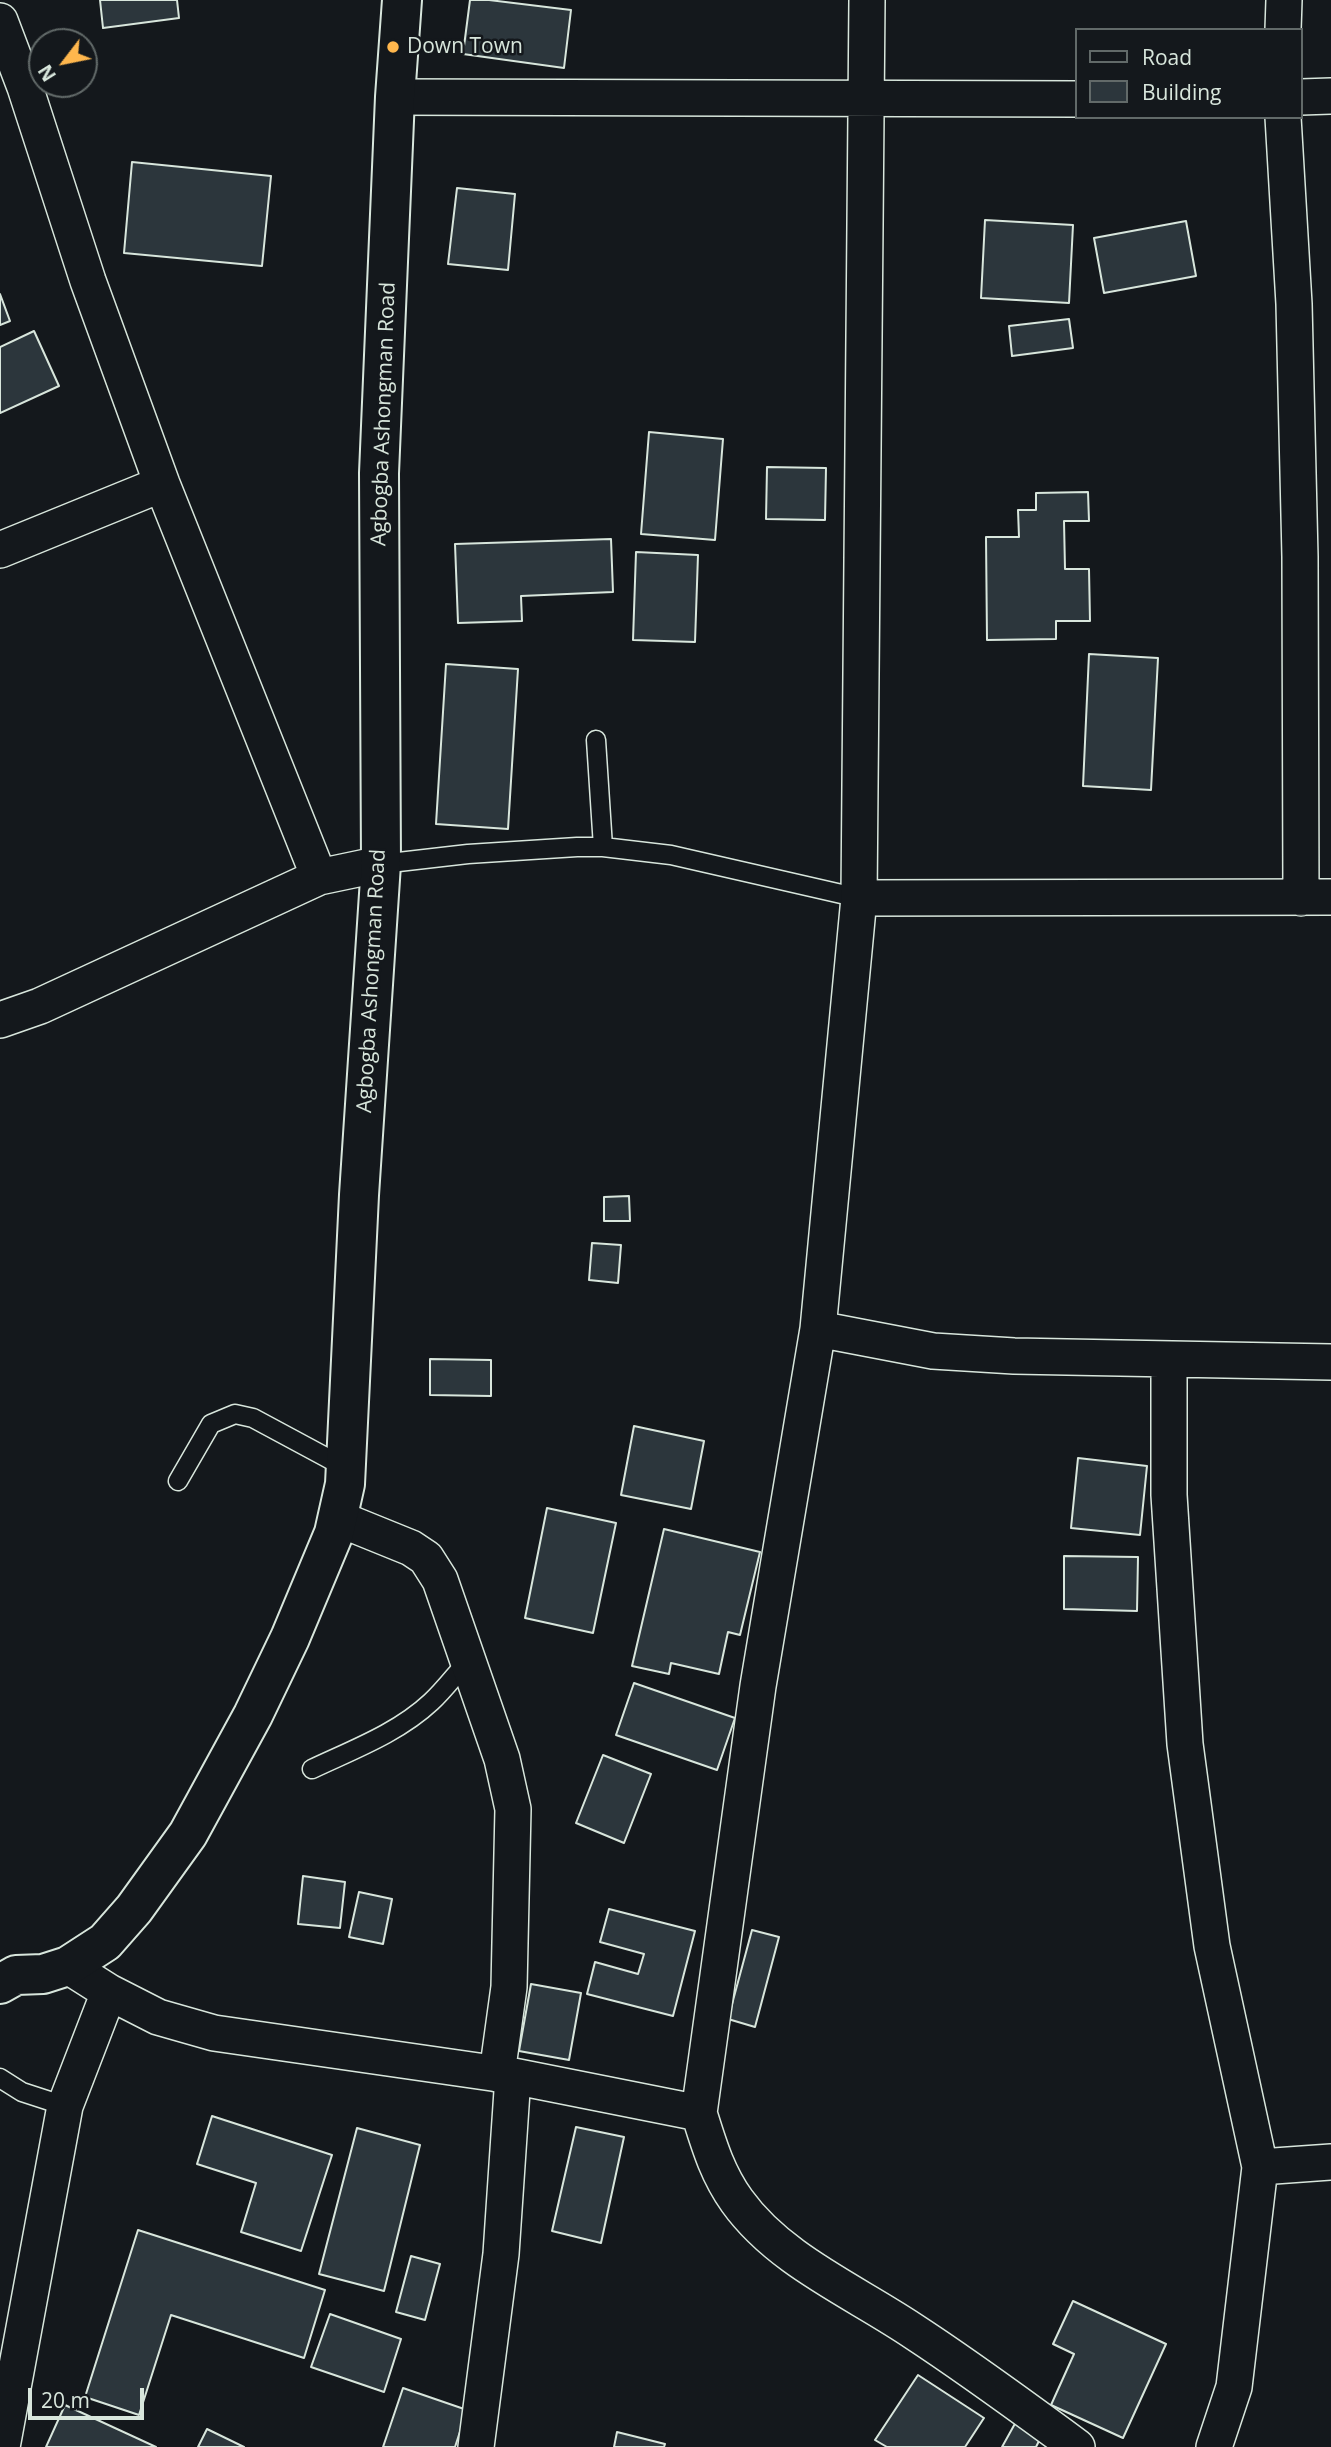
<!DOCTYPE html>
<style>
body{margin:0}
#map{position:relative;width:1331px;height:2447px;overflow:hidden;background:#14181c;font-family:"Open Sans",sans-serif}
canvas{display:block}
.legend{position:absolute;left:1075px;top:28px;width:228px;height:91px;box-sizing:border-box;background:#14181c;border:2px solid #626a69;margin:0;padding:9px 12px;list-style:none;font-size:21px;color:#d8e6dc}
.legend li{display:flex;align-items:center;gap:14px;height:35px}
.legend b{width:35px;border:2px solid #626a69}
.north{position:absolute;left:28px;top:28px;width:70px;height:70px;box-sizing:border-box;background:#14181c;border:2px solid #626a69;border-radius:50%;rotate:238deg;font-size:19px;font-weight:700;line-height:28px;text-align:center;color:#d8e6dc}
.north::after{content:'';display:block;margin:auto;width:24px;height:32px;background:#ffb74d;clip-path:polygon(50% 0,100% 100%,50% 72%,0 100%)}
.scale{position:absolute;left:28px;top:2388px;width:116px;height:32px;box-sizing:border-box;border:4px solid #d8e6dc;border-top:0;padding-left:9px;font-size:21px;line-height:24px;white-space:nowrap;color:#d8e6dc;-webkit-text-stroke:5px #14181c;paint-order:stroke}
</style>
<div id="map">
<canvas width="1331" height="2447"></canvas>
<ul class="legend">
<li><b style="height:9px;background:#14181c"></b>Road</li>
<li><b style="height:19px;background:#2c363c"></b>Building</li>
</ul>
<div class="north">N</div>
<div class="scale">20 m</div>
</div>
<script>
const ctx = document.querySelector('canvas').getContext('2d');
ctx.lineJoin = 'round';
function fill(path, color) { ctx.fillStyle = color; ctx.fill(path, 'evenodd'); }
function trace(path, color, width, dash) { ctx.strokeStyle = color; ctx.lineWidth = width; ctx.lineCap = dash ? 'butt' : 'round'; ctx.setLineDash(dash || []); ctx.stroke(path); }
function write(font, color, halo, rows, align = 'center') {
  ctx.font = font + ' "Open Sans",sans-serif'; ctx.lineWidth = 5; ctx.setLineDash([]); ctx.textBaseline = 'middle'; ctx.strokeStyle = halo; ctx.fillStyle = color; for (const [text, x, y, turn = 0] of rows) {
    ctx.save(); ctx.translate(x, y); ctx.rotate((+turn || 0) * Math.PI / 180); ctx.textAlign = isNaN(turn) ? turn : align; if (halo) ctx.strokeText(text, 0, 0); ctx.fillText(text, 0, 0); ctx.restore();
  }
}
const building = new Path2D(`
 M 100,0 L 177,0 L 179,18 L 103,28 Z
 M 470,0 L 489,0 L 571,10 L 564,68 L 463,54 Z
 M 132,162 L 271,176 L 262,266 L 124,253 Z
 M 457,188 L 515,194 L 508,270 L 448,264 Z
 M 985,220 L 1073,225 L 1069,303 L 981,298 Z
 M 1186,221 L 1196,276 L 1104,293 L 1094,238 Z
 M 0,294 L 10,321 L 0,325 Z
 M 1069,319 L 1073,348 L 1012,356 L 1009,326 Z
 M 34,331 L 59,386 L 0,413 L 0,347 Z
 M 649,432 L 723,439 L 715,540 L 641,534 Z
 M 767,467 L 826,468 L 825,520 L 766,519 Z
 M 1088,492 L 1089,521 L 1064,521 L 1065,569 L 1089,569 L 1090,621 L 1056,621 L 1056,639 L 987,640 L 986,537 L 1019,537 L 1018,510 L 1036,510 L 1036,493 Z
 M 611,539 L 613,592 L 521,596 L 522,621 L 458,623 L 455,544 Z
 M 636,552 L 698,555 L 695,642 L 633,640 Z
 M 1089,654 L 1158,658 L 1151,790 L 1083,786 Z
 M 446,664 L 518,669 L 508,829 L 436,824 Z
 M 629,1196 L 630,1221 L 604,1221 L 604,1197 Z
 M 592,1243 L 621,1245 L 618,1283 L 589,1280 Z
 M 430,1359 L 491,1360 L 491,1396 L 430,1395 Z
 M 634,1426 L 704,1441 L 691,1509 L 621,1495 Z
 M 1078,1458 L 1147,1466 L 1140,1535 L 1071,1528 Z
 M 547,1508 L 616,1523 L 593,1633 L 525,1618 Z
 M 664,1529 L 760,1552 L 740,1635 L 728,1632 L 719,1674 L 671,1663 L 669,1674 L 632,1666 Z
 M 1064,1556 L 1138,1557 L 1137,1611 L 1064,1609 Z
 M 634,1683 L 735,1718 L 717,1770 L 616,1735 Z
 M 603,1755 L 651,1774 L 624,1843 L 576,1823 Z
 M 303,1876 L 345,1882 L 340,1928 L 298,1924 Z
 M 359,1892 L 392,1899 L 383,1944 L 349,1937 Z
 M 609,1909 L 695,1931 L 673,2016 L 587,1994 L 595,1962 L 638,1974 L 644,1954 L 600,1942 Z
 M 752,1930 L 779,1937 L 755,2027 L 728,2019 Z
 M 531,1984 L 581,1993 L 569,2060 L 519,2051 Z
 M 212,2116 L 332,2155 L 301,2251 L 241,2232 L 256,2183 L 197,2164 Z
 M 576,2127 L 624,2137 L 601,2243 L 552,2231 Z
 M 357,2128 L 420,2145 L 384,2291 L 319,2274 Z
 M 138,2230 L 325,2290 L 304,2358 L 171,2315 L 139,2415 L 85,2397 Z
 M 411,2256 L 440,2264 L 425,2320 L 396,2312 Z
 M 1073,2301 L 1166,2344 L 1123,2438 L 1051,2405 L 1074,2354 L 1053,2344 Z
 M 330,2314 L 401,2339 L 384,2392 L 311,2367 Z
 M 918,2375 L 984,2418 L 965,2447 L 887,2447 L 875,2440 Z
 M 403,2388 L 467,2410 L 455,2447 L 383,2447 Z
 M 65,2405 L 156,2447 L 46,2447 Z
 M 1017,2420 L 1042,2435 L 1036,2447 L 1002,2447 Z
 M 207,2429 L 244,2447 L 198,2447 Z
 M 617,2432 L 665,2444 L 664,2447 L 614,2447 Z`);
fill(building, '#2c363c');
trace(building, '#d8e6dc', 2);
const service = new Path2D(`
 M 596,740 L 603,847
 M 381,864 L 468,854 L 577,847 L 603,847 L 671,855 L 859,898
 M 178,1481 L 211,1424 L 235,1414 L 253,1418 L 346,1468
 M 312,1769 C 352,1750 398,1733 431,1702 C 444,1690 455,1675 467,1662
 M 0,2078 L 22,2092 L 65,2106`);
const minor = new Path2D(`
 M 867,0 L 859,898 L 818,1329 L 758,1686 L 699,2113 C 709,2145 717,2173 737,2201 C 780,2261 856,2292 916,2333 C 971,2369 1024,2408 1077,2447
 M 0,21 L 25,87 L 88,281 L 162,484 L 319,877
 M 1283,30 L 1284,0
 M 395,97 L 1077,99
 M 1301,97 L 1331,96
 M 1283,117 L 1294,304 L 1300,557 L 1301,898
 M 0,550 L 162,484
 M 859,898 L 1331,897
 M 0,1020 L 40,1006 L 319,877 L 381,864
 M 818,1329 L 933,1351 L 1014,1356 L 1331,1362
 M 1169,1360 L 1169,1495 L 1185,1744 L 1212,1946 L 1260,2167 L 1234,2387 L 1214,2447
 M 337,1518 L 411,1548 L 426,1558 L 440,1580 L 502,1759 L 513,1809 L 509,1987 L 497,2074
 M 68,1966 L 109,1992 L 158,2017 L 214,2033 L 513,2076 L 699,2113
 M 1260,2167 L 1331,2162
 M 2,2447 L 65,2106 L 109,1992
 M 476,2447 L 501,2254 L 513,2076`);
const tertiary = new Path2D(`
 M 0,1984 L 16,1975 L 43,1974 L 68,1966 L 105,1942 L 134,1909 L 188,1834 L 253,1715 L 290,1638 L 334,1533 L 345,1484 L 359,1195 L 381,864 L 379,473 L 395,97 L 402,0`);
trace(service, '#d8e6dc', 21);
trace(minor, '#d8e6dc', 38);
trace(tertiary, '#d8e6dc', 42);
trace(service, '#14181c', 18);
trace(minor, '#14181c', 35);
trace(tertiary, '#14181c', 38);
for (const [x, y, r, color] of [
 [393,47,7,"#ffb74d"]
]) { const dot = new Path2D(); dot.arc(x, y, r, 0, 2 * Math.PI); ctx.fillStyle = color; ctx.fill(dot); trace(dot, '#14181c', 2.5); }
write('21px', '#d8e6dc', '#14181c', [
 ["Down Town",407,47]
], 'left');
write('21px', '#d8e6dc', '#14181c', [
 ["Agbogba Ashongman Road",384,414,-88],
 ["Agbogba Ashongman Road",372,981,-87]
]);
</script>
